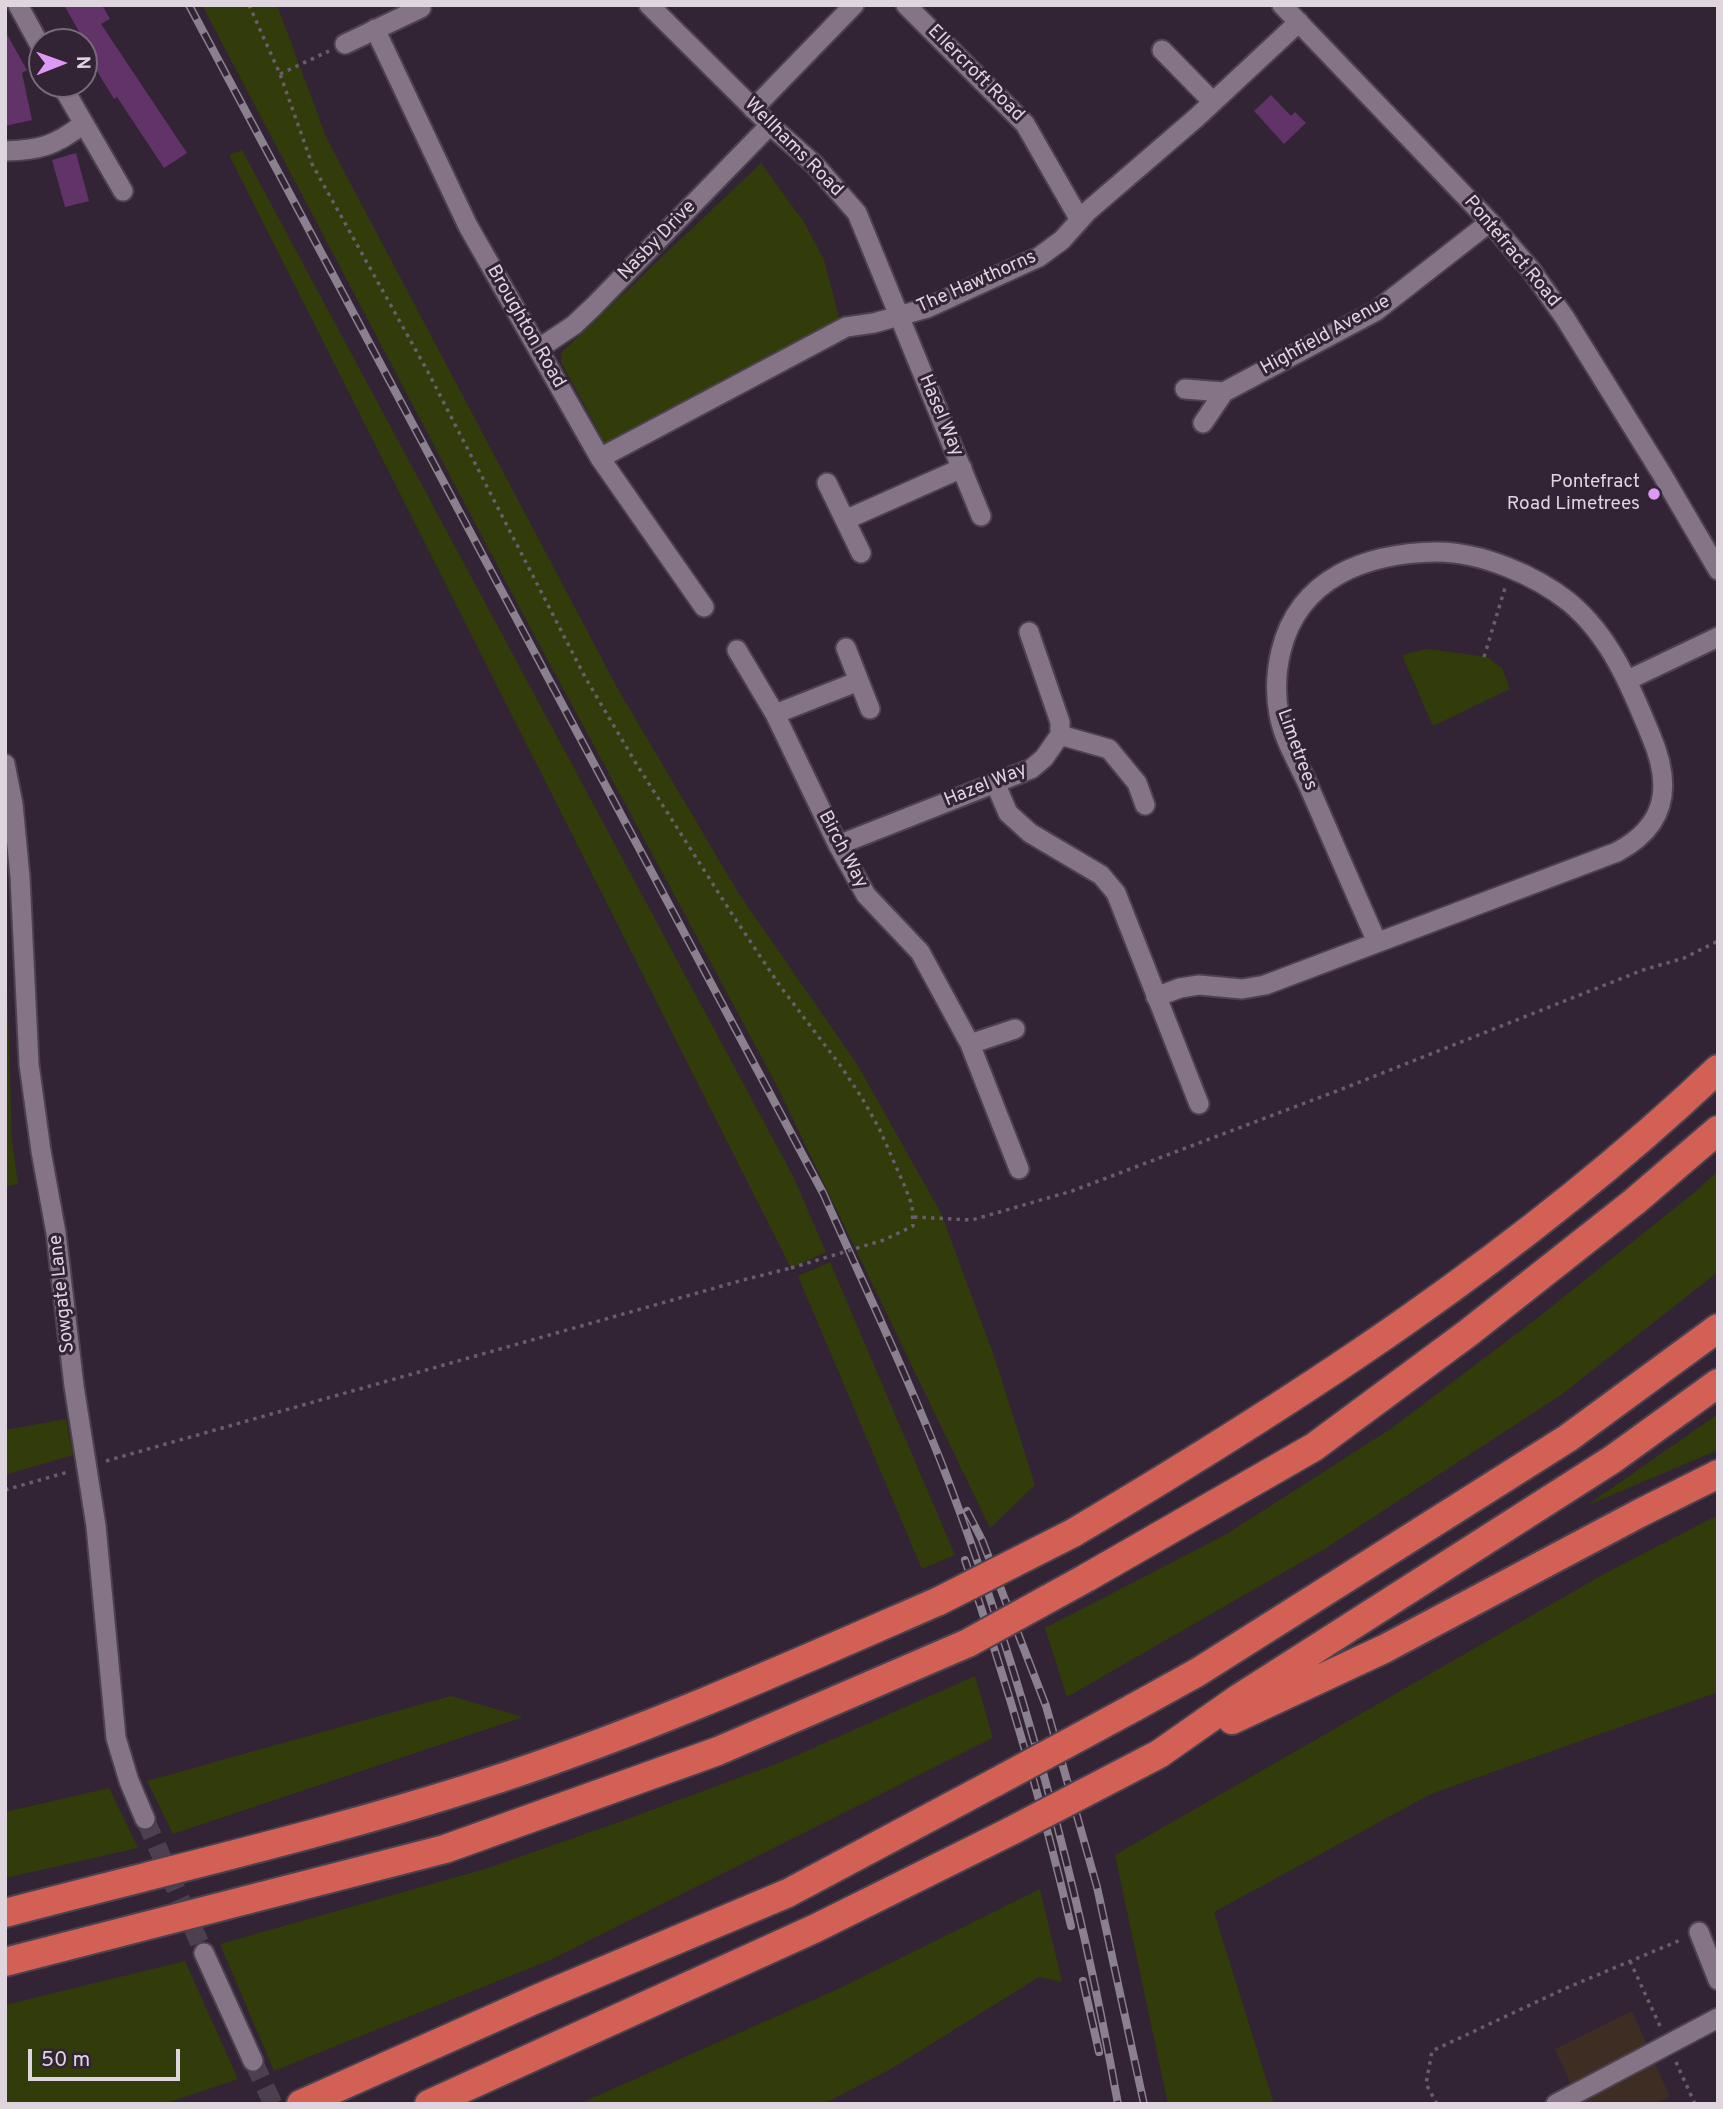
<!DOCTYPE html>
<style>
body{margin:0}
#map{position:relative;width:1723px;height:2109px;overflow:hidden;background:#322434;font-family:Overpass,sans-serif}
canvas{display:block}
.frame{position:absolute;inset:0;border:7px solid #ded5df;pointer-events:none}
.north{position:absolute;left:28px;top:28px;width:70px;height:70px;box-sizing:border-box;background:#322434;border:2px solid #776b78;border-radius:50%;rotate:89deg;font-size:19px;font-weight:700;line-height:28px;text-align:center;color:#ded5df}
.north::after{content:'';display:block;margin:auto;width:24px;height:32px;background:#dd99f4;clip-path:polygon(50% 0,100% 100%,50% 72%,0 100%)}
.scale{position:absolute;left:28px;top:2049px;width:152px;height:32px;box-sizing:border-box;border:4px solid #ded5df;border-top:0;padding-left:9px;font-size:21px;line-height:24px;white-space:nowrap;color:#ded5df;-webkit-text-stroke:5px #322434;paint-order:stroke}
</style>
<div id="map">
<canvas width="1723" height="2109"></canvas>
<div class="frame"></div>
<div class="north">N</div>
<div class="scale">50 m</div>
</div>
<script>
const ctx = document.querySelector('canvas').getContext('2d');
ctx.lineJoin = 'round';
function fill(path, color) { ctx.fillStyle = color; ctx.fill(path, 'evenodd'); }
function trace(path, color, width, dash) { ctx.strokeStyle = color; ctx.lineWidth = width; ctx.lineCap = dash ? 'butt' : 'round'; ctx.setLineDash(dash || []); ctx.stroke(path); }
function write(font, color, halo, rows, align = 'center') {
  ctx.font = font + ' Overpass,sans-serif'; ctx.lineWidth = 6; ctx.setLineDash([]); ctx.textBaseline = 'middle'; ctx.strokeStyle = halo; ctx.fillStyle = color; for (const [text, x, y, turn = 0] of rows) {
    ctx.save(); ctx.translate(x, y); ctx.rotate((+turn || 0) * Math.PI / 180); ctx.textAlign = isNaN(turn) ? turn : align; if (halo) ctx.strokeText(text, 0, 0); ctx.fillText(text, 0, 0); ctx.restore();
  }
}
fill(new Path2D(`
 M 1632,2011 L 1670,2097 L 1656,2104 L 1580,2104 L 1555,2049 Z`), '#3d2d23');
fill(new Path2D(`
 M 202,5 L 277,5 L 327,139 L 619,691 L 739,894 L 857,1064 L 941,1213 L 995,1359 L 1035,1485 L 990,1528 L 776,1084 L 515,599 Z
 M 242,150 L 793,1176 L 826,1252 L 791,1268 L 229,155 Z
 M 761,163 L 804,222 L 824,260 L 840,320 L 605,443 L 561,362 L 562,352 Z
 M 1427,649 L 1487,657 L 1502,668 L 1510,689 L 1433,726 L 1402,655 Z
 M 6,955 L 12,1140 L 18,1184 L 5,1187 Z
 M 1718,1171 L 1718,1272 L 1561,1395 L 1326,1548 L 1067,1697 L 1045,1628 L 1225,1535 L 1392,1428 L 1540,1316 L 1695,1192 Z
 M 830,1262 L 955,1555 L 922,1569 L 798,1276 Z
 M 1718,1414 L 1718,1450 L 1586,1506 Z
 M 66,1419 L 73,1455 L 5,1475 L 5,1430 Z
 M 1718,1515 L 1718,1692 L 1431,1794 L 1214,1912 L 1274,2104 L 1168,2104 L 1115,1855 L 1604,1574 Z
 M 975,1676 L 993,1738 L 550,1960 L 274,2071 L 220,1944 L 485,1869 L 625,1820 L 784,1761 Z
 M 451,1696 L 523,1717 L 173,1834 L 147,1781 Z
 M 109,1788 L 138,1848 L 5,1878 L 5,1812 Z
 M 1040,1889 L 1062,1982 L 1039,1977 L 891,2069 L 823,2104 L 579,2104 L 838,1989 Z
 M 185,1961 L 238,2079 L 164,2104 L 5,2104 L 5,2005 Z`), '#323b0a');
fill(new Path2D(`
 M 64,5 L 102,5 L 110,19 L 101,24 L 187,153 L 164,168 L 117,97 L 114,99 L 89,58 L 93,56 Z
 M 5,31 L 27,70 L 22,73 L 32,120 L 5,126 Z
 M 1271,95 L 1291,116 L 1295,112 L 1306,123 L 1284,144 L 1254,111 Z
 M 76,153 L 89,201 L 65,207 L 52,160 Z`), '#623369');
trace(new Path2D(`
 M 145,1819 L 204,1953
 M 253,2061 L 273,2104`), '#4c3f4e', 19, [19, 10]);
const minor = new Path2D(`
 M 18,5 L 42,49
 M 649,5 L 770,125 L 815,165 L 857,213 L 981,516
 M 906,5 L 1025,124 L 1080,220
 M 1282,5 L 1490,222 L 1531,270 L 1565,318 L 1663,476 L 1718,570
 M 375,29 L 468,226 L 600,458 L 704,607
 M 345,44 L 421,8
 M 1162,50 L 1213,102
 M 61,84 L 123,191
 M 753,109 L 854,5
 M 5,151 C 40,150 55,146 83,124
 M 538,349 L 574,325 L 594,306 L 770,125
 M 1185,389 L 1224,392
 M 1203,423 L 1224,392 L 1376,311 L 1490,222
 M 600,458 L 846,327 L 874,323 L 927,308 L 1039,257 L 1062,240 L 1088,211 L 1196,118 L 1299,22
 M 827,483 L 861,553
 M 845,520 L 962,468
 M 846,648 L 870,709
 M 737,650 L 775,714 L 838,845 L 866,895 L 920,952 L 970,1044 L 1019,1169
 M 1628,680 L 1718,637
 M 775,714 L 859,681
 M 1060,735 L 1109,749 L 1137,783 L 1145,805
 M 5,764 L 13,804 L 20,877 L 29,1064 L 41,1151 L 56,1233 L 74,1386 L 96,1526 L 116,1738 L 129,1781 L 145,1819
 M 996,785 L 1008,813 L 1030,833 L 1101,875 L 1116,893 L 1199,1104
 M 838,845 L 1031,769 L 1044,758 L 1060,735 L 1060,722 L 1029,632
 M 1156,997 L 1180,988 L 1199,985 L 1242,989 L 1265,985 L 1617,852 C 1668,825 1672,785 1651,736 C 1631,687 1611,637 1569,602 C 1535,575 1481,552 1437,552 C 1367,553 1299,577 1281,651 C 1276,672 1275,693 1279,714 C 1283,739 1299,764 1309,787 C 1332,839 1354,891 1377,942
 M 970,1044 L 1015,1029
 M 1699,1932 L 1718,1980
 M 204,1953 L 253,2061
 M 1556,2104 L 1718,2018`);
const highway = new Path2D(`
 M 1073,1533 C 1301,1398 1525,1252 1718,1069
 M 1086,1578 L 1314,1447 L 1468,1333 L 1634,1202 L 1718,1130
 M 1133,1708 L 1198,1672 L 1568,1438 L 1718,1328
 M 1232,1720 L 1384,1649 L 1640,1513 L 1718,1474
 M 1159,1754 L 1239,1698 L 1613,1459 L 1718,1383
 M 5,1913 C 176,1868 349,1829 516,1773 C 661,1724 799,1662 939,1601
 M 5,1962 L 445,1849 L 718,1751 L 968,1643
 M 301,2104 L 541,1997 L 788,1893 L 996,1782
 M 429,2104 L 816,1928 L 1011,1831`);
trace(minor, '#4c414e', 23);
trace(highway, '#4c414e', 32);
trace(new Path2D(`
 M 249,5 L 280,74 L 312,164 L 428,372 L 585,677 L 637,765 L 732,914 L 780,986 L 840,1065 L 862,1098 L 879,1128 L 905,1187 L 912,1205 L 913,1226 L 884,1240
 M 280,74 L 329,51
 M 1484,657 L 1505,588
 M 914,1217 L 972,1220 L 1072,1191 L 1337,1091 L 1643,970 L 1684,958 L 1718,941
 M 106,1461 L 743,1280 L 791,1268
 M 5,1490 L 68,1472
 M 1630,1961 L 1660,2026
 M 1676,2062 L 1695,2104
 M 1437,2104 L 1426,2084 L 1432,2051 L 1564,1989 L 1683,1939`), '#695d6b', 3.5, [3.5, 5]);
trace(minor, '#847486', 19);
trace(highway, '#d26055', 28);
const rail = new Path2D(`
 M 189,5 L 823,1193 C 865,1288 911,1383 948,1480 C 1024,1682 1080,1892 1118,2104
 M 967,1511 L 982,1540 L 1046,1706 L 1097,1887 L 1144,2104
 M 965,1560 C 1006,1680 1042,1802 1071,1926
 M 1083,1981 L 1099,2052`);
trace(rail, '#8b808d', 8);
trace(rail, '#322434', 5, [16]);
const highwayBridge = new Path2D(`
 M 939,1601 L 1073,1533
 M 968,1643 L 1086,1578
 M 996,1782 L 1133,1708
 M 1011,1831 L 1159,1754`);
trace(highwayBridge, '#4c414e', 32, []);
trace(new Path2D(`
 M 791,1268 L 884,1240`), '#695d6b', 3.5, [3.5, 5]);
trace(highwayBridge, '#d26055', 28);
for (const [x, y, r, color] of [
 [1654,494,7,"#dd99f4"]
]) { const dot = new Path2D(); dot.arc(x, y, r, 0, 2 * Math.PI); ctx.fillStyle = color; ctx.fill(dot); trace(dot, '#322434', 2.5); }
write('19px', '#ded5df', '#322434', [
 ["Ellercroft Road",975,74,45],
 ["Wellhams Road",793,148,45],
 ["Nasby Drive",658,241,-46],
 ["Pontefract Road",1511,252,50],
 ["The Hawthorns",977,283,-24],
 ["Broughton Road",525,327,60],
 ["Highfield Avenue",1326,336,-29],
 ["Hasel Way",940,416,67],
 ["Limetrees",1296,750,70],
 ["Hazel Way",986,786,-22],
 ["Birch Way",842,850,62],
 ["Sowgate Lane",63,1294,-96]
]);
write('19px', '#ded5df', '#322434', [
 ["Pontefract",1640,483],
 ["Road Limetrees",1640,505]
], 'right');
</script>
